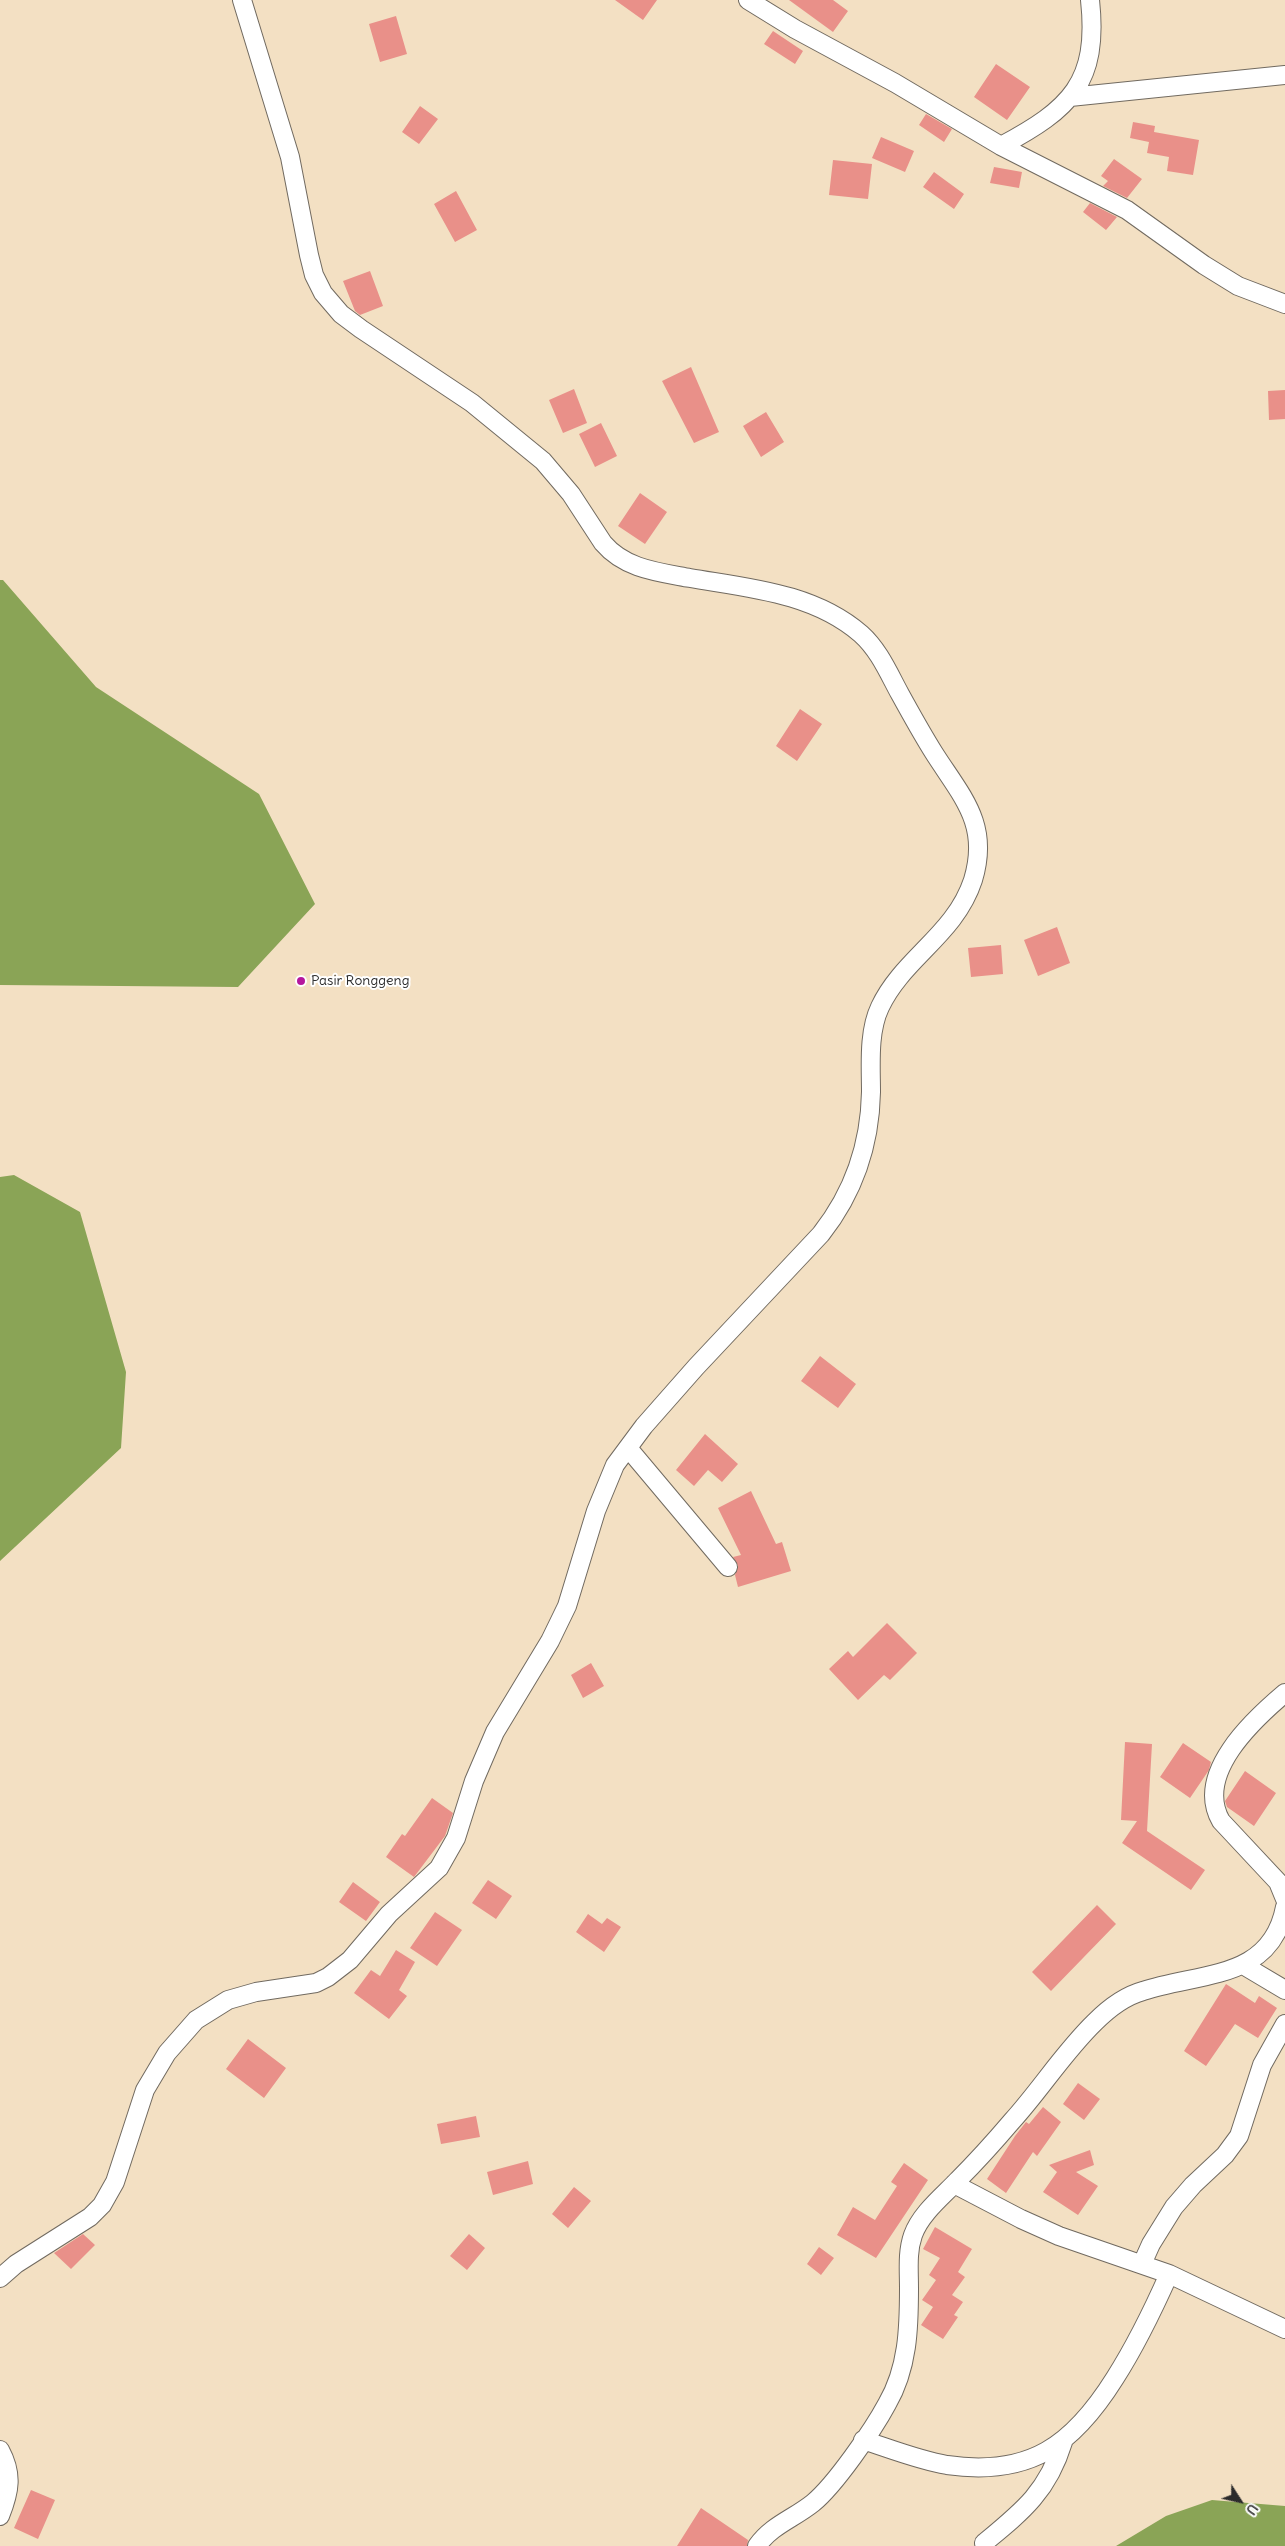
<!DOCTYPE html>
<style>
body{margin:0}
#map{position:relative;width:1285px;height:2546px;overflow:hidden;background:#f3e0c3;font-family:Delius,sans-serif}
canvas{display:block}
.north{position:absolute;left:1215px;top:2476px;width:50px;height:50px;-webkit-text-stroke:4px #fff;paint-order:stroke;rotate:125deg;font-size:14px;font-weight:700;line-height:20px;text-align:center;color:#2b2b2b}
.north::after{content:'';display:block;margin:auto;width:18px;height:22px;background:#2b2b2b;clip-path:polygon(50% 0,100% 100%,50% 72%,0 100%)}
</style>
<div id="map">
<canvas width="1285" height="2546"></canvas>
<div class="north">U</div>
</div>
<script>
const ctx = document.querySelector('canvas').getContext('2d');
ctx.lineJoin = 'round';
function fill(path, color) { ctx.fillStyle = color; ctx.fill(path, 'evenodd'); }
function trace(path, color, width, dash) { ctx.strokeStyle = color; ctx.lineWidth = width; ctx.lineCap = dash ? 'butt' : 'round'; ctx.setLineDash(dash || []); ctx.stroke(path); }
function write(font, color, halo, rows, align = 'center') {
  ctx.font = font + ' Delius,sans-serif'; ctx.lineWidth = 4; ctx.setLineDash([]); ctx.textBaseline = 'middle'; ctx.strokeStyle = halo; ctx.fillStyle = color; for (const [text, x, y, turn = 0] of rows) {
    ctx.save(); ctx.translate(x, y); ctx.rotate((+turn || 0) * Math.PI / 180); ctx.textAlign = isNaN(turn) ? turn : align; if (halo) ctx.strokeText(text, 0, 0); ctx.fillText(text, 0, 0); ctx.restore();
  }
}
fill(new Path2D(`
 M 0,580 L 3,580 L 96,687 L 259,794 L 315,904 L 238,987 L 0,985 Z
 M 14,1175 L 80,1212 L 126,1372 L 121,1448 L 0,1561 L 0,1177 Z
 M 1212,2500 L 1285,2506 L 1285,2546 L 1116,2546 L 1166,2516 Z`), '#8aa456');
fill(new Path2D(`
 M 615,0 L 657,0 L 643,20 Z
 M 789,0 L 833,0 L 848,11 L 833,32 Z
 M 396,16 L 407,54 L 380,62 L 369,24 Z
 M 773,31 L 803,51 L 795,64 L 764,44 Z
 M 996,64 L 1030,87 L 1007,120 L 974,97 Z
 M 420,106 L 438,119 L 419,144 L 402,132 Z
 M 926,114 L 952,129 L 944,142 L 919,125 Z
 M 1133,122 L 1155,126 L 1154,132 L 1199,140 L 1193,175 L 1167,171 L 1169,157 L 1147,153 L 1149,142 L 1130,138 Z
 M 881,137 L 914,151 L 905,172 L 872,158 Z
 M 1114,159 L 1142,179 L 1127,198 L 1103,186 L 1108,181 L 1101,176 Z
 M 833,160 L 872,164 L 868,199 L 829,195 Z
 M 994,167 L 1022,172 L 1019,188 L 990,183 Z
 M 934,172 L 964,194 L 954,209 L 923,187 Z
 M 456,191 L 477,230 L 455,242 L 434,204 Z
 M 1090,203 L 1117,217 L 1106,230 L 1083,212 Z
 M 370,271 L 383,306 L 360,315 L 355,311 L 343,281 Z
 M 691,367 L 719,432 L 694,443 L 662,381 Z
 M 574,389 L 587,423 L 563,433 L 549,400 Z
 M 1285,390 L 1285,419 L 1269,420 L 1268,391 Z
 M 766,412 L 784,442 L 761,457 L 743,426 Z
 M 601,423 L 617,456 L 595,467 L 579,434 Z
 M 640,493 L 667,512 L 645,544 L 618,526 Z
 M 800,709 L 822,724 L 797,761 L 776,746 Z
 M 1057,927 L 1070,963 L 1038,976 L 1024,940 Z
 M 1001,945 L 1003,974 L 971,977 L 968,948 Z
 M 820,1356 L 856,1384 L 838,1408 L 801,1381 Z
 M 705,1434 L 738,1464 L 722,1482 L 708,1470 L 694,1486 L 676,1470 Z
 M 751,1491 L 776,1544 L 782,1542 L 791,1571 L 738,1587 L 735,1575 L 738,1566 L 733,1557 L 741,1555 L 718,1508 Z
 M 887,1623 L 917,1653 L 890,1680 L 884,1675 L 858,1700 L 829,1669 L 848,1651 L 853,1657 Z
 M 591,1663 L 604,1686 L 583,1698 L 571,1675 Z
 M 1125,1742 L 1152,1744 L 1147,1831 L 1205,1870 L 1191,1890 L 1122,1843 L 1137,1821 L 1121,1820 Z
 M 1183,1743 L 1211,1762 L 1209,1770 L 1190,1798 L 1160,1777 Z
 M 1245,1771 L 1276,1793 L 1254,1826 L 1227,1807 L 1225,1801 Z
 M 432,1798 L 453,1813 L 445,1836 L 414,1877 L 386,1857 L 402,1834 L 405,1836 Z
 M 488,1880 L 512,1896 L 496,1919 L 472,1903 Z
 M 353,1882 L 380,1902 L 366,1921 L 339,1902 Z
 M 1097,1905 L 1116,1924 L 1051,1991 L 1032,1972 Z
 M 435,1912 L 462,1930 L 437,1966 L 410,1948 Z
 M 588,1914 L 602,1924 L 607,1918 L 621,1927 L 604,1952 L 576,1932 Z
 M 396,1950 L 415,1962 L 399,1990 L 407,1996 L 389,2019 L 354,1993 L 371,1970 L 380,1976 Z
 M 1226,1984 L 1255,2003 L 1259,1996 L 1277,2008 L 1258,2038 L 1235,2024 L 1206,2066 L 1184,2051 Z
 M 248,2039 L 286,2068 L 264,2098 L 226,2069 Z
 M 1078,2083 L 1100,2099 L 1084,2120 L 1063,2104 Z
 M 1043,2107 L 1061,2122 L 1037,2156 L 1033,2152 L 1006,2193 L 987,2179 L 1015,2136 L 1026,2122 L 1029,2124 Z
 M 476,2116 L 480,2137 L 441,2144 L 437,2124 Z
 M 1090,2150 L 1094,2165 L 1076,2172 L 1098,2186 L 1078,2215 L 1043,2192 L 1057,2172 L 1049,2165 Z
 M 528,2161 L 533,2184 L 493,2195 L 487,2172 Z
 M 904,2163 L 928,2180 L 876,2258 L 837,2235 L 853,2207 L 875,2220 L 897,2186 L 891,2182 Z
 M 574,2187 L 591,2201 L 568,2228 L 552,2214 Z
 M 935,2227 L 972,2249 L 958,2272 L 965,2277 L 952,2295 L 963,2302 L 954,2315 L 958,2317 L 943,2339 L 921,2325 L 933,2307 L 922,2300 L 936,2280 L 929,2275 L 940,2258 L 923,2249 Z
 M 83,2234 L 95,2245 L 71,2269 L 54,2253 Z
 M 469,2234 L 485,2248 L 467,2270 L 450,2256 Z
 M 819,2247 L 834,2258 L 821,2275 L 807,2264 Z
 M 31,2490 L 55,2500 L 38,2539 L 14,2528 Z
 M 701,2508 L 748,2540 L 747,2546 L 677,2546 Z`), '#e99089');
const street = new Path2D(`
 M 748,0 L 795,29 L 895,83 L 1001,146 L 1127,210 L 1204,265 L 1238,286 L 1285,304
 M 1070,97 L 1285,75
 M 1001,146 C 1070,109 1099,83 1090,0
 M 628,1448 L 728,1567
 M 1285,1693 C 1253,1720 1194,1774 1221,1821 L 1278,1882 L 1285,1899
 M 1243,1965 L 1285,1990
 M 954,2184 L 1021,2219 L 1059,2236 L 1169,2274 L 1285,2329
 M 1142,2264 L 1151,2244 L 1174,2207 L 1193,2185 L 1225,2155 L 1239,2136 L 1262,2065 L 1285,2024
 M 0,2278 L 16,2264 L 90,2217 L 102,2205 L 115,2182 L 145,2090 L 167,2053 L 196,2020 L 228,2000 L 256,1992 L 316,1983 L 328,1977 L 350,1960 L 389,1914 L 439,1868 L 456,1838 L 474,1781 L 495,1732 L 550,1641 L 567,1606 L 596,1511 L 615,1465 L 644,1426 L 696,1367 L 821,1234 C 854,1192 870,1146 871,1092 C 871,1066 868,1032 880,1007 C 903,958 955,935 973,880 C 990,824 962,797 934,753 C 922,734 911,714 900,694 C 889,674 879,650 861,634 C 814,593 749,588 690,578 C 658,572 625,569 603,543 L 571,494 L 543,461 L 472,403 L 361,329 L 341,314 L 323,293 L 314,275 L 309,255 L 290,157 L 242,0
 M 863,2440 C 891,2449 918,2460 947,2465 C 1030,2477 1073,2445 1115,2378 C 1136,2345 1153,2310 1169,2274
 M 0,2450 C 13,2474 10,2491 0,2516
 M 984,2543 C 1023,2511 1048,2491 1063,2442
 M 757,2546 C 772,2525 793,2519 813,2503 C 835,2485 873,2430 887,2404 C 908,2368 909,2328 909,2288 C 909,2270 907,2252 913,2235 C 921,2213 943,2196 958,2180 C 977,2161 995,2141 1012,2121 C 1041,2089 1064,2052 1095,2022 C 1108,2009 1125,1996 1143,1991 C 1199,1972 1271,1981 1285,1907`);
trace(street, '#716a60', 20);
trace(street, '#fff', 18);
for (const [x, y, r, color] of [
 [301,981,5,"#b5179e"]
]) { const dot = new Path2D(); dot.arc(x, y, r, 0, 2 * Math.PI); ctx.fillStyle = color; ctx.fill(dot); trace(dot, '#fff', 2); }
write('14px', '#2b2b2b', '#fff', [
 ["Pasir Ronggeng",311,981]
], 'left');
</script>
